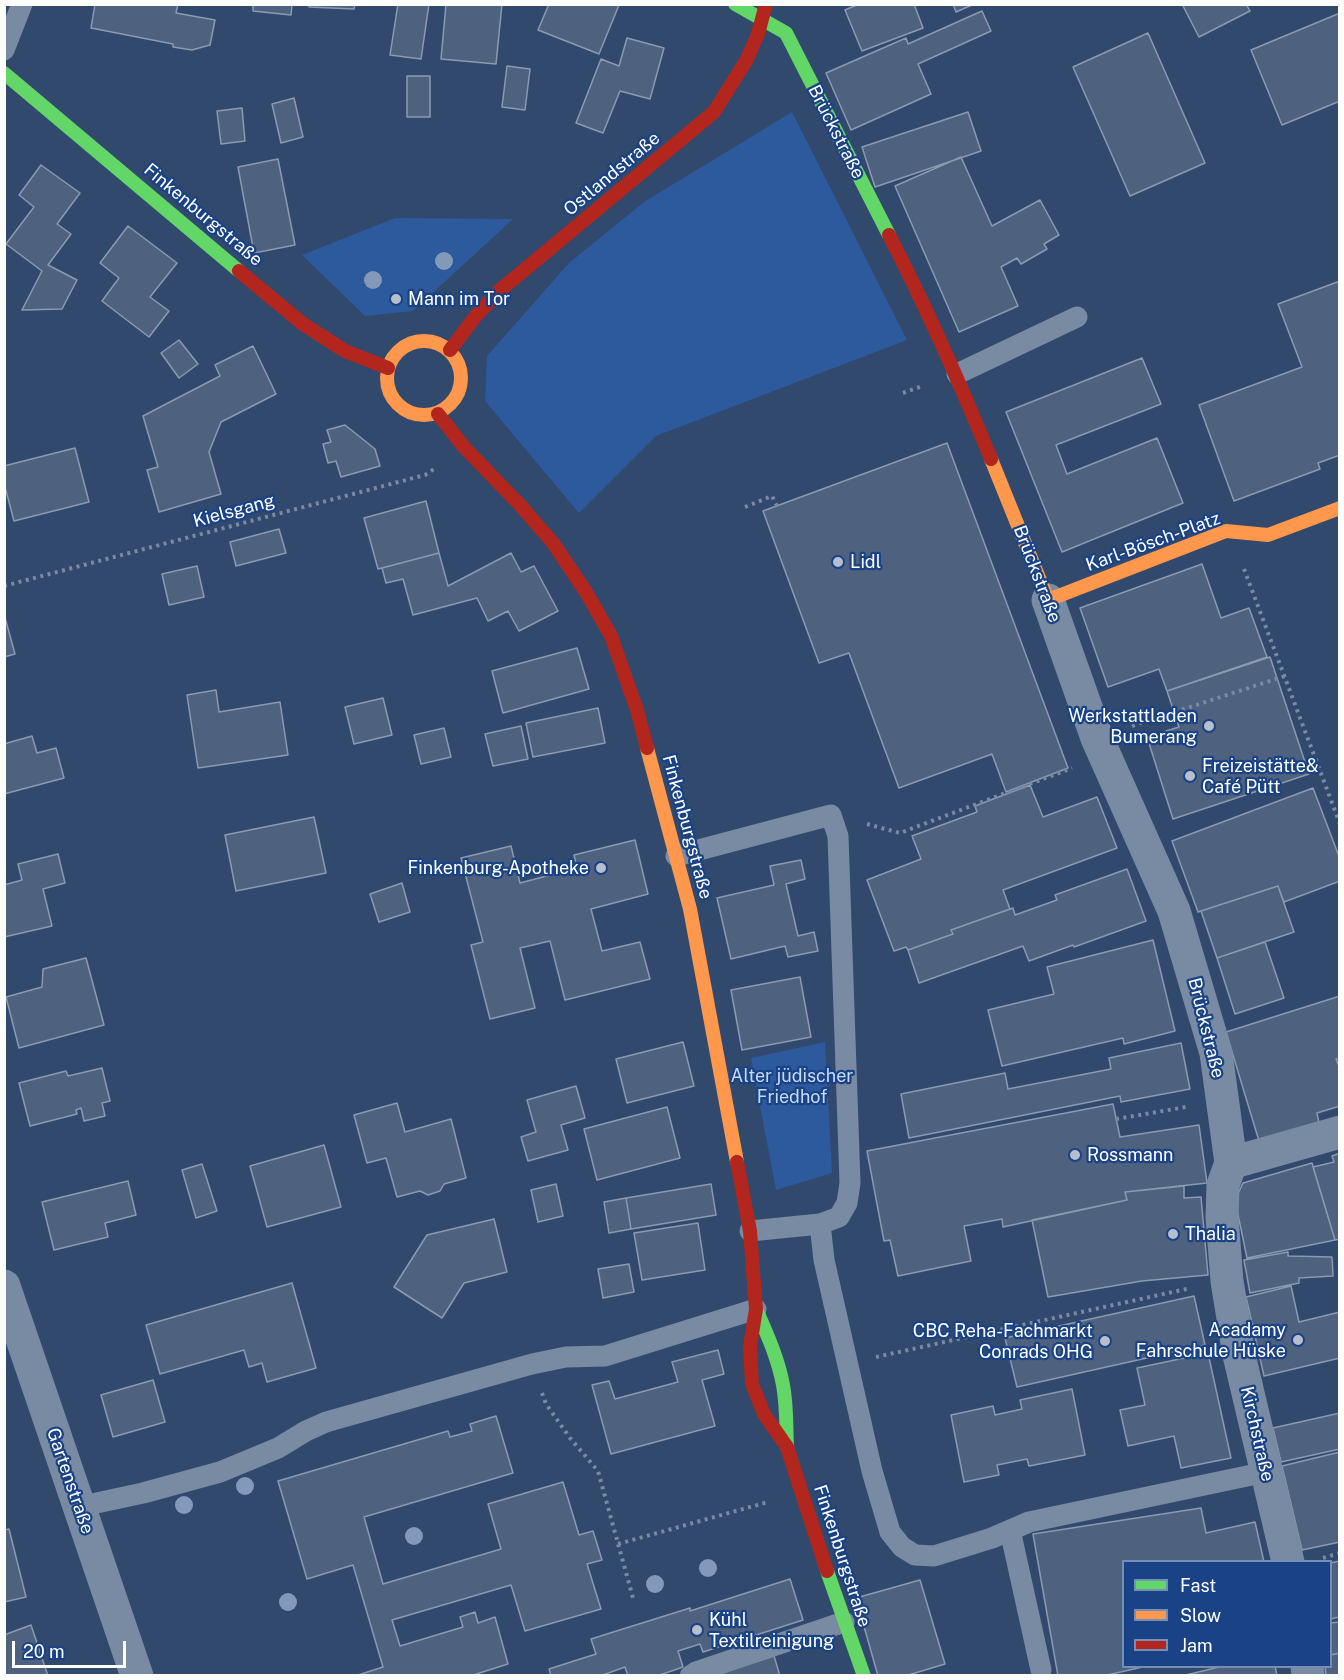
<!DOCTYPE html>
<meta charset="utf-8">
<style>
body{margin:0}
#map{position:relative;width:1344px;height:1680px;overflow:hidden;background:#32496e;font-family:"Public Sans",sans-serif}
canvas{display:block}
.frame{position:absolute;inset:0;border:6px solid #fff;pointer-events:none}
.legend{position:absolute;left:1122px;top:1560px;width:210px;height:108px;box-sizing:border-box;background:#194386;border:2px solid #758eb6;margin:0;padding:8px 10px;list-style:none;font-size:18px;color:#fff}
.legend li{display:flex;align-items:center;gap:12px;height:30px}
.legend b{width:30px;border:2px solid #758eb6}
.scale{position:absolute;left:12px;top:1641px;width:114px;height:27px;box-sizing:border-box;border:3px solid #fff;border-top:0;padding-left:8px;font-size:18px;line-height:21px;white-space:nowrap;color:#fff;-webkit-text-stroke:4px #194386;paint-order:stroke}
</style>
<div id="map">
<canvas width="1344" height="1680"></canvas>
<div class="frame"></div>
<ul class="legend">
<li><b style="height:8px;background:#63d668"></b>Fast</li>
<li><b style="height:8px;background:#ff974d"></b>Slow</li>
<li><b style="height:8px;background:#b3261e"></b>Jam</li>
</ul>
<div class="scale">20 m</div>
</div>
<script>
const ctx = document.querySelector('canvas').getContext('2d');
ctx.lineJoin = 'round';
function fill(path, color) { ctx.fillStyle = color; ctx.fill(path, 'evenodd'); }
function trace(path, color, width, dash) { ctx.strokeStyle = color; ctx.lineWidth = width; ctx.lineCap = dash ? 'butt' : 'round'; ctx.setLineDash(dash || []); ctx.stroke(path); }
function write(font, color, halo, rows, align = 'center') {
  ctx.font = font + ' "Public Sans",sans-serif'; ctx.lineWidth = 4.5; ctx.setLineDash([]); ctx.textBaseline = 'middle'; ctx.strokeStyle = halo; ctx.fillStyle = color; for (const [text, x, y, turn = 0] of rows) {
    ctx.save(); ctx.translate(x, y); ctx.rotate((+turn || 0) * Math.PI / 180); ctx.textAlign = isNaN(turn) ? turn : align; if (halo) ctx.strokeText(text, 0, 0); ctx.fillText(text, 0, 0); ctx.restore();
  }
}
fill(new Path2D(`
 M 792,112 L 907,340 L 656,436 L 579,513 L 485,401 L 487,356 L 569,263 L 644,202 Z
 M 395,218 L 513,219 L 413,311 L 365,316 L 302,255 Z
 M 825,1042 L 832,1173 L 776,1190 L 751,1058 Z`), '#2d599d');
const building = new Path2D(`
 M 95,4 L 178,4 L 176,13 L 215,20 L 210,45 L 192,50 L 173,47 L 173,44 L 91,28 Z
 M 253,4 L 292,4 L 291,15 L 253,11 Z
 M 309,4 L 355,4 L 354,9 L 309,7 Z
 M 398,4 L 429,4 L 421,59 L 390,55 Z
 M 446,4 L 502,4 L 496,64 L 441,59 Z
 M 549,4 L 619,5 L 599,54 L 538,30 Z
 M 859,4 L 914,4 L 923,28 L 862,51 L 845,10 Z
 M 953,4 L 974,4 L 956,12 Z
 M 1182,4 L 1246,4 L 1250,11 L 1199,37 Z
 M 982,11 L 991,31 L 918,64 L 931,94 L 851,130 L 826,73 L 906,38 L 908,44 Z
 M 1340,13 L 1340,101 L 1282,125 L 1251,50 Z
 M 1148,33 L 1205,163 L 1130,196 L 1073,67 Z
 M 627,38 L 664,48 L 650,99 L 620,91 L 603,133 L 576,123 L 601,59 L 619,66 Z
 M 507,66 L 530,69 L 525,110 L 502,107 Z
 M 407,76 L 430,76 L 430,117 L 407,117 Z
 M 294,98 L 303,137 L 281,143 L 272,104 Z
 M 242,108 L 245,141 L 221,144 L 217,111 Z
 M 968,112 L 981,151 L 875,187 L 862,147 Z
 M 961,157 L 992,226 L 1040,200 L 1059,235 L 1044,244 L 1047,249 L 1021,264 L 1017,258 L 1001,267 L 1018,306 L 959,332 L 895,186 Z
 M 278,159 L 295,245 L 254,253 L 238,167 Z
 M 41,165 L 80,193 L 57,224 L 71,234 L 48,265 L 77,280 L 62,309 L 22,310 L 42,271 L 6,244 L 34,207 L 19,195 Z
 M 128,226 L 177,263 L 150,297 L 169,311 L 149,337 L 102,301 L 119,278 L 100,263 Z
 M 1340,281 L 1340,455 L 1318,463 L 1320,469 L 1234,501 L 1199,405 L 1302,367 L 1278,304 Z
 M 179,340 L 198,364 L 179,378 L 161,353 Z
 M 253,346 L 276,394 L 221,422 L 209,452 L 221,494 L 159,512 L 147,470 L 158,467 L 143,416 L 220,376 L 215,365 Z
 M 1142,358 L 1161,404 L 1056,445 L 1067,474 L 1157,438 L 1183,503 L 1062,552 L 1006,412 Z
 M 345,425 L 375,449 L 380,466 L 341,477 L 336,461 L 328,463 L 323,444 L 331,442 L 327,430 Z
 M 947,443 L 1068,768 L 1006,792 L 992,754 L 899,788 L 849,653 L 819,663 L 763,511 Z
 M 75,448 L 89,502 L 14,521 L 4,483 L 4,466 Z
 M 426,501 L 439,553 L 378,569 L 364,518 Z
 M 279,529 L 286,553 L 236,566 L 230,542 Z
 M 439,553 L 448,586 L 511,553 L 521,572 L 534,566 L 558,611 L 519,631 L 508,611 L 488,621 L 477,598 L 413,615 L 403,579 L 386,583 L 382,568 Z
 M 1202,564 L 1221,618 L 1249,608 L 1267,657 L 1167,691 L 1159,669 L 1108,687 L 1080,608 Z
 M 197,566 L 204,597 L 169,605 L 162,574 Z
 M 4,614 L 15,654 L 4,657 Z
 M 577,648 L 589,689 L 503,713 L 492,671 Z
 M 1270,657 L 1309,774 L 1173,819 L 1147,737 L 1179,727 L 1167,691 Z
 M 216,690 L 219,712 L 280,702 L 288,755 L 198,768 L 187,695 Z
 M 383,698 L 392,735 L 354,744 L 345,707 Z
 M 598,708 L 605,743 L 533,757 L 526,723 Z
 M 521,726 L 528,759 L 493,766 L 485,734 Z
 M 444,728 L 451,757 L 421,764 L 414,735 Z
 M 32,736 L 37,753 L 56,748 L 64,778 L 4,794 L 4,744 Z
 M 1030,785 L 1043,817 L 1097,797 L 1117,848 L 1003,890 L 1010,909 L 951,930 L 953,934 L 908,950 L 906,947 L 894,951 L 867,880 L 921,859 L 912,836 L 977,812 L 975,806 Z
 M 1313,788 L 1340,859 L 1340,881 L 1284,902 L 1278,886 L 1198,912 L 1172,841 Z
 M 314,817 L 326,873 L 236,891 L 225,835 Z
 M 635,840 L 648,894 L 591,909 L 602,951 L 640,942 L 650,979 L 565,1000 L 550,941 L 520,948 L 535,1008 L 490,1019 L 471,945 L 483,942 L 461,858 L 511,846 L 520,883 L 577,868 L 574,855 Z
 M 58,854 L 65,883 L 43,889 L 52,926 L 4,937 L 4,885 L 22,880 L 18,864 Z
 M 801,860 L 805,879 L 786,884 L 798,936 L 814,932 L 818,951 L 788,957 L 785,946 L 731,959 L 717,898 L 774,885 L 770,866 Z
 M 1127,869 L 1146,921 L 1074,947 L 1073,945 L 1029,961 L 1023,946 L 919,983 L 908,950 L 953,934 L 951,930 L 1013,908 L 1015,915 L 1057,900 L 1055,895 Z
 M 402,883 L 410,912 L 379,922 L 370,894 Z
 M 1278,886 L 1294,932 L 1217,958 L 1201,911 Z
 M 1153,940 L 1175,1031 L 1124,1044 L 1123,1038 L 1002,1066 L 988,1010 L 1054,994 L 1047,967 Z
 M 1265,942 L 1284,998 L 1235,1014 L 1217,958 Z
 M 86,958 L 104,1025 L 19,1048 L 6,997 L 42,987 L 43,969 Z
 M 800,977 L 811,1037 L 742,1050 L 731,990 Z
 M 1340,996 L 1340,1059 L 1336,1059 L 1340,1069 L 1340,1106 L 1317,1113 L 1319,1123 L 1259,1141 L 1226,1032 Z
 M 683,1042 L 694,1086 L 627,1103 L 616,1059 Z
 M 1181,1043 L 1190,1089 L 1121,1102 L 1120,1096 L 909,1138 L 901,1094 L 1005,1073 L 1008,1089 L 1111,1069 L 1109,1058 Z
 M 102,1068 L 110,1101 L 102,1103 L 105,1116 L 84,1121 L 81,1108 L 76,1110 L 77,1114 L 30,1126 L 19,1083 L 66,1071 L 68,1076 Z
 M 576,1086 L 585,1118 L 561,1125 L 568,1150 L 528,1161 L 521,1137 L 536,1132 L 527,1100 Z
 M 397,1103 L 405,1132 L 451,1119 L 466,1178 L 444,1184 L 440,1191 L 428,1195 L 420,1191 L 397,1197 L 386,1158 L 367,1163 L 354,1115 Z
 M 1113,1104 L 1120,1137 L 1199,1125 L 1207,1183 L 1125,1192 L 1127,1200 L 1003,1227 L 1002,1219 L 964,1226 L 971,1261 L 898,1276 L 890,1240 L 884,1241 L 867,1151 Z
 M 667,1107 L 680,1158 L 597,1180 L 584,1129 Z
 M 324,1145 L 341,1207 L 267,1227 L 250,1166 Z
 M 1340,1153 L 1340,1239 L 1335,1240 L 1313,1167 L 1334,1162 L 1332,1156 Z
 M 1312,1163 L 1335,1240 L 1247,1258 L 1235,1200 L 1243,1183 Z
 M 202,1164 L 217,1211 L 196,1218 L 182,1170 Z
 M 128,1181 L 136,1215 L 105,1223 L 108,1237 L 54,1250 L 42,1202 Z
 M 556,1184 L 563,1216 L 538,1222 L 531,1190 Z
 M 711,1184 L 716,1215 L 631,1229 L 626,1198 Z
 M 1184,1186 L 1184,1198 L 1201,1197 L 1208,1275 L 1142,1281 L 1048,1297 L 1032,1220 L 1127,1200 L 1125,1192 Z
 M 626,1198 L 631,1229 L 609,1233 L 604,1202 Z
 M 494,1219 L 507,1272 L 464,1283 L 442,1318 L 394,1287 L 427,1235 Z
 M 698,1223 L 705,1270 L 642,1280 L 634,1233 Z
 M 1288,1252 L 1288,1256 L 1332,1257 L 1333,1276 L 1299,1278 L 1299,1283 L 1250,1293 L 1244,1260 Z
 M 629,1264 L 634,1292 L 603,1298 L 598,1269 Z
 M 292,1283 L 316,1368 L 267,1382 L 262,1363 L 249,1367 L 244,1350 L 160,1374 L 146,1325 Z
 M 1291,1286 L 1299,1322 L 1340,1312 L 1340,1358 L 1264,1376 L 1246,1297 Z
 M 1194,1296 L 1205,1345 L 1017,1387 L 1005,1338 Z
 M 718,1350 L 724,1374 L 702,1380 L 715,1426 L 611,1454 L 592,1385 L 609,1381 L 615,1399 L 678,1382 L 672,1362 Z
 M 1208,1353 L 1231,1458 L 1181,1468 L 1174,1436 L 1128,1446 L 1120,1410 L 1145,1405 L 1137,1368 Z
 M 153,1380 L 165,1422 L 113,1437 L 101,1395 Z
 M 1072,1389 L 1085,1455 L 1029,1466 L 1027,1459 L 997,1465 L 999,1475 L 964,1482 L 951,1415 L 993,1406 L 995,1415 L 1022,1409 L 1020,1400 Z
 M 1340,1413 L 1340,1449 L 1281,1462 L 1273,1428 Z
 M 496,1416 L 513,1473 L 364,1517 L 383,1584 L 501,1549 L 488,1504 L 563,1482 L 579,1535 L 593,1531 L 602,1560 L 587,1564 L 601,1609 L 525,1631 L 511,1585 L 392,1620 L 400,1646 L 463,1627 L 460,1617 L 475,1612 L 478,1623 L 495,1617 L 508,1664 L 470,1676 L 355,1676 L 383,1667 L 353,1565 L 307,1579 L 278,1481 L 448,1431 L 450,1437 L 472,1431 L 470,1424 Z
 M 1340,1452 L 1340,1542 L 1302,1550 L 1282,1466 Z
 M 1201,1508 L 1206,1533 L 1255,1522 L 1264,1562 L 1124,1562 L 1124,1666 L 1147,1666 L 1103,1676 L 1058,1676 L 1033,1534 Z
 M 9,1529 L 26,1597 L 4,1602 L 4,1530 Z
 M 1340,1561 L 1340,1617 L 1330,1619 L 1330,1563 Z
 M 790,1579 L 803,1620 L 703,1652 L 700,1644 L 678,1651 L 683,1667 L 657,1676 L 628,1676 L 625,1667 L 600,1676 L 551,1676 L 549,1669 L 596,1654 L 591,1639 L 690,1608 L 690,1611 Z
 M 920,1580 L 945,1664 L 905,1676 L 878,1676 L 856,1598 Z
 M 1340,1622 L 1340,1653 L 1330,1655 L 1330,1623 Z
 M 31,1625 L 48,1676 L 4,1676 L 4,1635 Z
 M 1340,1653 L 1340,1676 L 1326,1676 L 1325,1666 L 1330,1666 L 1330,1655 Z
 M 774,1656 L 780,1676 L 711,1676 Z
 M 1223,1666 L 1275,1666 L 1277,1676 L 1182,1676 Z`);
fill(building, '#4e617e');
trace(building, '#8c9ab1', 1.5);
trace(new Path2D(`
 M 903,393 L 922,386
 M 745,507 L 772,496 L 777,506
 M 1244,569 L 1340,824
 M 4,586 L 425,475 L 434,469
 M 1132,726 L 1285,676
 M 867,824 L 900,833 L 1072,768
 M 1116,1119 L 1186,1107
 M 876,1357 L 1191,1288
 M 542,1393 L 546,1404 L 570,1438 L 598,1471 L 633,1598
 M 618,1544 L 768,1502
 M 1323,1558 L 1340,1553`), '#798aa3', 4, [3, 4.5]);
trace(new Path2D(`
 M 4,50 L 22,4
 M 957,374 L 1077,317
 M 676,856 L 831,815 L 838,836 L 850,1183 L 847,1203 L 839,1217 L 820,1224 L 750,1231
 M 820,1224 L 824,1260 L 872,1471 L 890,1532 L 902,1547 L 915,1555 L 934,1556 L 992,1538 L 1029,1522 L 1266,1472
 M 78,1507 L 143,1493 L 220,1472 L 278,1448 L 306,1431 L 326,1422 L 532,1364 L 566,1357 L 605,1356 L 756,1309
 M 1010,1530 L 1041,1670
 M 690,1676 L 696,1672 L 844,1622`), '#798aa3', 21);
trace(new Path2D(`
 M 1048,600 L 1097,738 L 1174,911 L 1216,1053 L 1231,1163 L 1223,1185 L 1222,1217 L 1227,1281 L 1239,1355 L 1288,1562
 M 1231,1163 L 1340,1132
 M 4,1286 L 137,1676
 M 1307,1666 L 1308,1676`), '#798aa3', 33);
trace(new Path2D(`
 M 735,4 L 786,33 L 889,235
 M 4,73 L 239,271
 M 756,1309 C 767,1334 778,1358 783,1385 C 787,1406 786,1426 787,1447
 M 827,1571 L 864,1676`), '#63d668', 14);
trace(new Path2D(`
 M387 378a37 37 0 1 1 74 0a37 37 0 1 1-74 0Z
 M 991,459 L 1048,600 L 1226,531 L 1268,535 L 1340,508
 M 647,748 L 690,909 L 737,1162`), '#ff974d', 14);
trace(new Path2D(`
 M 889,235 C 927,309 960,383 991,459
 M 239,271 L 303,324 L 345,351 L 388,368
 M 450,350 L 475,317 L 499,291 L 714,112 L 746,61 L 758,34 L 766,4
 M 438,414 L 464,447 L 520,505 L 553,543 L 586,592 L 611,636 L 637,710 L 647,748
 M 737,1162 L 750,1231 L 756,1309 L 750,1346 L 752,1384 L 764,1414 L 787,1447 L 827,1571`), '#b3261e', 14);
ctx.fillStyle = '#8399ba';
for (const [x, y] of [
 [444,261],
 [373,280],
 [245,1486],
 [184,1505],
 [414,1536],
 [708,1568],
 [655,1584],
 [288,1602]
]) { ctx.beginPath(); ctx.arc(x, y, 9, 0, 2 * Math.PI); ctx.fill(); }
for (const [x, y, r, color] of [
 [396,299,6,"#b7bfcc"],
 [838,562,6,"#b7bfcc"],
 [1209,726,6,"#b7bfcc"],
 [1190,776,6,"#b7bfcc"],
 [601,868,6,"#b7bfcc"],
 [1075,1155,6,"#b7bfcc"],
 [1173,1234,6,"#b7bfcc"],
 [1298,1340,6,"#b7bfcc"],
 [1105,1341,6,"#b7bfcc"],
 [697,1630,6,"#b7bfcc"]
]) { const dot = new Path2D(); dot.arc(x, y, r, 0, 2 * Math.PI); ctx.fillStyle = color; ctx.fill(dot); trace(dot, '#194386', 2); }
write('18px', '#fff', '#194386', [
 ["Brückstraße",836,132,63],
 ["Ostlandstraße",612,174,-40],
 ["Finkenburgstraße",203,215,40],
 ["Kielsgang",234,511,-15],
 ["Karl-Bösch-Platz",1153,542,-20],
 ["Brückstraße",1037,574,69],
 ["Finkenburgstraße",687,827,75],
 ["Brückstraße",1206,1028,76],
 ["Kirchstraße",1257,1434,77],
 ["Gartenstraße",70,1481,71],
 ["Finkenburgstraße",842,1556,72]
]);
write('18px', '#fff', '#194386', [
 ["Mann im Tor",408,299],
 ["Lidl",850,562],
 ["Werkstattladen",1197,716,"right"],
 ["Bumerang",1197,737,"right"],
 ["Freizeistätte&",1202,766],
 ["Café Pütt",1202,787],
 ["Finkenburg-Apotheke",589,868,"right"],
 ["Rossmann",1087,1155],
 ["Thalia",1185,1234],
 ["Acadamy",1286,1330,"right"],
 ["Fahrschule Hüske",1286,1351,"right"],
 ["CBC Reha-Fachmarkt",1093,1331,"right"],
 ["Conrads OHG",1093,1352,"right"],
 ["Kühl",709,1620],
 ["Textilreinigung",709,1641]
], 'left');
write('18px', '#c5daf9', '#194386', [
 ["Alter jüdischer",792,1076],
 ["Friedhof",792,1097]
]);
</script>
